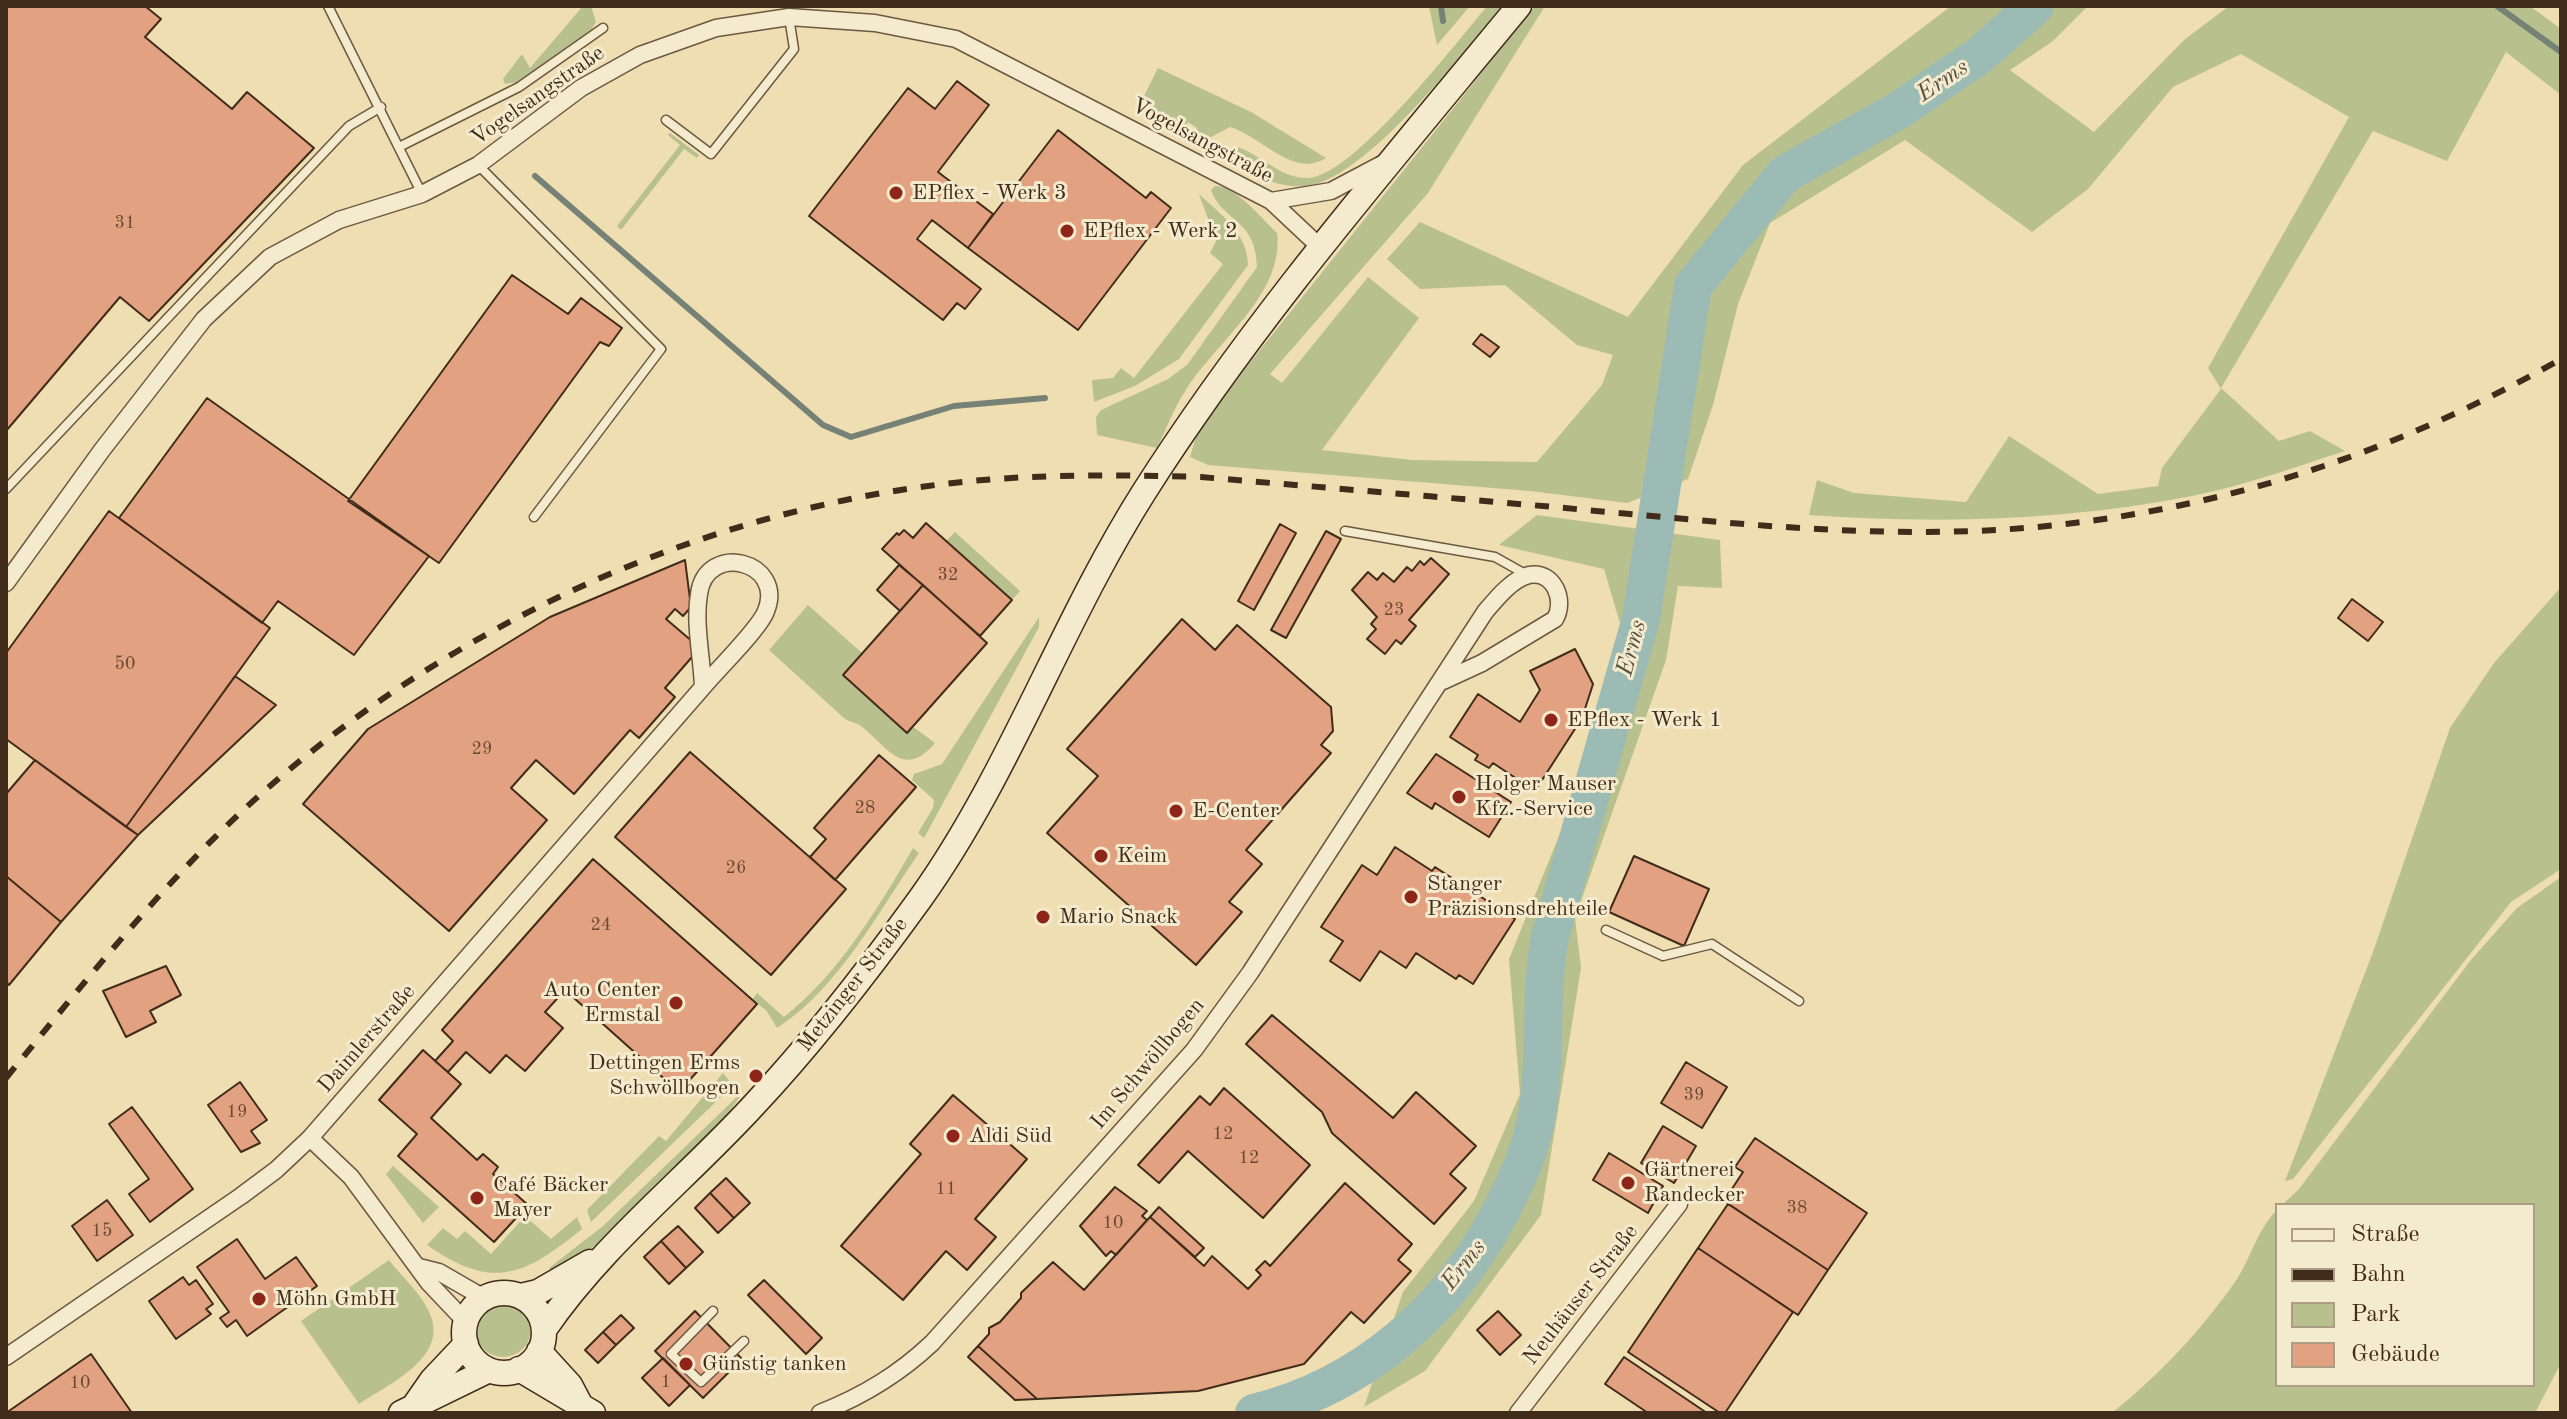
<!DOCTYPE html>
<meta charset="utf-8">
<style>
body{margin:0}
#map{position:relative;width:2567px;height:1419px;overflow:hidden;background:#eedeb2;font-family:"Old Standard TT",serif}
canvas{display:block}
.frame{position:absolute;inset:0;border:8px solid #412c1b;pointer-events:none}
.legend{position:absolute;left:2275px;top:1203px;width:260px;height:184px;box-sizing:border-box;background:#f4eacd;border:2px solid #ac9e86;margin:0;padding:10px 14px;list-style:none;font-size:24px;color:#412c1b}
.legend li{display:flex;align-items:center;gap:16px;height:40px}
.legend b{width:40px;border:2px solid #ac9e86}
</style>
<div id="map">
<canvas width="2567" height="1419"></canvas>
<div class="frame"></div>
<ul class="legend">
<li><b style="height:10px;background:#f4eacd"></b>Straße</li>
<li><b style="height:10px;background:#412c1b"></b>Bahn</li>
<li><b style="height:22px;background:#b8c18d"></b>Park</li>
<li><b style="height:22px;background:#e2a281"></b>Gebäude</li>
</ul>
</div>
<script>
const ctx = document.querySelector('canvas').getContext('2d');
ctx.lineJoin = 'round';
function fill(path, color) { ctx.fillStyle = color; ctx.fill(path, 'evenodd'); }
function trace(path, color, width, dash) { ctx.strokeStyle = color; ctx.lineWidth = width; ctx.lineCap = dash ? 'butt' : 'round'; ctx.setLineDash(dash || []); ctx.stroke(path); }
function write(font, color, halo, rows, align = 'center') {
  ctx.font = font + ' "Old Standard TT",serif'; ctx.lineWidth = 6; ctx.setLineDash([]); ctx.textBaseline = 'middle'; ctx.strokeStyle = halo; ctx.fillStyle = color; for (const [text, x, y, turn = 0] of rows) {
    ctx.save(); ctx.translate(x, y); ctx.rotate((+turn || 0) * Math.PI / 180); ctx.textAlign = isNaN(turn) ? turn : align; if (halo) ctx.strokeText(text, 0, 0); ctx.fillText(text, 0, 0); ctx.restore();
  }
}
fill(new Path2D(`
 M 583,6 L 591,6 L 596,22 L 591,30 L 517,82 L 505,84 L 503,79 L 522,54 L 530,68 Z
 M 1429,6 L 1470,6 L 1437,45 Z
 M 1487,6 L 1501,6 C 1464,52 1369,174 1311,185 C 1282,191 1255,175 1229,163 L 1226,153 L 1235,146 C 1261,154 1279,178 1307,178 C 1351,179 1457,42 1487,6 Z
 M 1535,6 L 1545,6 L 1428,193 L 1270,374 L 1282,383 L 1368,277 L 1419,318 L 1322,450 L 1412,460 L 1537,462 L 1602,385 L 1613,355 L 1577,345 L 1505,285 L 1420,289 L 1387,259 L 1420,222 L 1628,317 L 1743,165 L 1951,6 L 2088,6 L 2053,41 L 2010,70 L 2094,132 L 2184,40 L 2229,6 L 2530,6 L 2561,29 L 2561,95 L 2506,52 L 2447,161 L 2373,131 L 2221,388 L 2279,441 L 2310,431 L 2345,451 C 2295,467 2244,486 2192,496 C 2066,521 1938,524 1809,515 L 1817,480 L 1854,493 L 1966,502 L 2009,436 L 2098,494 L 2158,486 L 2162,468 L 2221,389 L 2208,368 L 2349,117 L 2241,54 L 2173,87 L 2088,189 L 2032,232 L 1905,140 L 1770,223 L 1738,304 L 1713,405 L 1688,479 L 1627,503 L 1530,491 L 1208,465 L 1190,457 L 1197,434 L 1240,375 Z
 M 1158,68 L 1251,112 L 1326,158 C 1294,179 1261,136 1230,127 L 1196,145 L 1189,143 L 1197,128 L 1188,122 L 1178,138 L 1165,125 L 1137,110 Z
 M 670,133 L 699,155 L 697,158 L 684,149 L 621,230 L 617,226 L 680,145 L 668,135 Z
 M 1215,186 C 1236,186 1262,219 1277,233 C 1285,295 1213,344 1184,393 C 1173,410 1166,430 1157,448 L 1097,435 L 1096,417 L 1101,410 L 1168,379 L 1187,365 L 1257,267 C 1256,218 1223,223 1211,190 Z
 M 1199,194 C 1220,214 1248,233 1248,265 L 1179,359 L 1135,386 L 1094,402 L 1092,380 L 1113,378 L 1121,368 L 1134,378 L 1223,264 L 1210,253 L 1216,241 Z
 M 1537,515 L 1720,540 L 1722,588 L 1678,586 L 1666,660 L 1575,918 L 1581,968 L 1541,1215 L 1425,1371 L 1364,1407 L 1403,1292 L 1474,1201 L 1520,1094 L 1509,959 L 1559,836 L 1625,640 L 1604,569 L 1499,545 Z
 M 955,532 L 1020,591 L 1012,600 L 946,541 Z
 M 2561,587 L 2561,869 L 2511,902 L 2293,1179 L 2285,1181 L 2373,952 L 2450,728 L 2494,663 Z
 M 808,605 L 862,653 L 843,675 L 935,743 C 903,781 886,745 861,726 C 855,722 849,722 844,718 L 769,650 Z
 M 1039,617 L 1039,627 L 924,838 L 918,833 L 933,808 L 934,800 L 912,780 L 914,774 L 942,764 Z
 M 913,848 L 919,853 C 878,912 839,988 777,1028 L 766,1010 L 752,1000 L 757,993 L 784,1017 C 838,975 879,907 913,848 Z
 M 2561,877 L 2561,1363 L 2535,1413 L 2112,1413 C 2161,1373 2201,1331 2237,1279 C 2252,1256 2257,1230 2277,1210 L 2277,1385 L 2533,1385 L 2533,1205 L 2282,1205 L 2299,1189 L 2470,961 L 2517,908 Z
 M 723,1073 L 731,1083 L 723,1095 L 591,1222 L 587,1210 L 659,1136 L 666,1141 Z
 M 744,1090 C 703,1157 620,1230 555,1275 L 549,1268 L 603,1226 Z
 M 393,1166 L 439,1207 L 423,1223 L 386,1174 Z
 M 525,1216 L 551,1239 L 577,1217 L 582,1229 C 524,1276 493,1291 427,1245 L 443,1228 L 457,1239 L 465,1231 L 491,1254 Z
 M 389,1260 C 402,1277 422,1294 430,1314 C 449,1358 387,1385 359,1404 L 301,1321 Z
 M475 1329a28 28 0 1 1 56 0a28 28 0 1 1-56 0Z`), '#b8c18d');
trace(new Path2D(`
 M 1441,6 L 1443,21
 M 2497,6 L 2561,52
 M 535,176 L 823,425 L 851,437 L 954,406 L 1045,398`), '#778277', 6);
trace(new Path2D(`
 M 1254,1413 C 1364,1386 1450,1309 1501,1211 C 1517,1180 1532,1148 1537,1114 C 1547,1056 1539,996 1550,937 L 1641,619 L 1693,286 L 1785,174 L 1899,110 L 1980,55 L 2035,6`), '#9bbbb4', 38);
const building = new Path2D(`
 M 6,6 L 145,6 L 161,19 L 145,37 L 232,109 L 247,92 L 314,148 L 149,321 L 120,297 L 6,431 Z
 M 957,81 L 989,105 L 938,172 L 993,214 L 968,248 L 932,220 L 917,239 L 981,289 L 965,309 L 957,303 L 943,320 L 809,216 L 908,88 L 935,109 Z
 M 1058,130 L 1146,198 L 1151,192 L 1171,208 L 1078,330 L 968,248 Z
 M 512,275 L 568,314 L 581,298 L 622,328 L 609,346 L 600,342 L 439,563 L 348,501 Z
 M 1481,334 L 1499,347 L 1490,357 L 1473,344 Z
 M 207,398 L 429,556 L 354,655 L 278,601 L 262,623 L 119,518 Z
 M 109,511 L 270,628 L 126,827 L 6,739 L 6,653 Z
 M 926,523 L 1012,600 L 980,636 L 882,549 L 897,533 L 899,535 L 904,530 L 913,538 Z
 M 1280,524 L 1296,533 L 1254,610 L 1238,601 Z
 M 1326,531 L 1341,539 L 1286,638 L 1271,630 Z
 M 1431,558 L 1449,574 L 1409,620 L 1416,626 L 1401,644 L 1396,640 L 1385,654 L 1367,639 L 1376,629 L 1371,624 L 1377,617 L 1352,590 L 1368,572 L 1377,580 L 1383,573 L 1394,582 L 1407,567 L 1412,571 L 1420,561 L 1424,565 Z
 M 685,560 L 691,607 L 683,616 L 675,609 L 666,619 L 693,642 L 692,657 L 665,688 L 675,697 L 639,738 L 630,730 L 574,794 L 536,760 L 511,788 L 547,820 L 449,931 L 303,804 L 368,729 L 550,617 Z
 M 899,565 L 923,585 L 900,611 L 877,590 Z
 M 923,585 L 987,643 L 907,733 L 843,675 Z
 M 2352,599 L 2383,622 L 2368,641 L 2338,618 Z
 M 1182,619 L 1215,650 L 1237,625 L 1331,707 L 1333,731 L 1321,745 L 1331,753 L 1246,850 L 1262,864 L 1229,902 L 1242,912 L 1196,965 L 1047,833 L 1098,776 L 1067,749 Z
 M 1575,649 L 1593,684 L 1582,718 L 1535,791 L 1493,763 L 1489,768 L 1475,760 L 1478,755 L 1450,737 L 1478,694 L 1520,722 L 1540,690 L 1530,671 Z
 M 235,676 L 276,705 L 138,835 L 126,827 Z
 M 690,752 L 846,889 L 771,975 L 615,837 Z
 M 1436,754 L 1511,802 L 1489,837 L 1435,803 L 1432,809 L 1407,793 Z
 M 879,755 L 916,787 L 835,880 L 810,857 L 826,839 L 814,828 Z
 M 35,760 L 138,835 L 61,922 L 6,876 L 6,794 Z
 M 1395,847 L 1432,871 L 1435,867 L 1515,919 L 1473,984 L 1459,975 L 1456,979 L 1416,953 L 1406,968 L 1380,951 L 1360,981 L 1330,961 L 1343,941 L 1321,927 L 1362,865 L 1377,875 Z
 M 1634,856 L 1709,889 L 1684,946 L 1609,912 Z
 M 593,859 L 757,1004 L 679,1092 L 565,990 L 545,1012 L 563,1028 L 525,1071 L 506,1055 L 490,1073 L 466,1052 L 448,1072 L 435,1061 L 453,1041 L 442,1030 Z
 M 6,876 L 61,922 L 9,985 L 6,982 Z
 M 166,966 L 181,995 L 150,1011 L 156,1022 L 126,1037 L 103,991 Z
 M 1272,1015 L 1393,1118 L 1416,1092 L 1476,1146 L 1450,1174 L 1466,1188 L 1434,1224 L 1332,1133 L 1322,1112 L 1246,1044 Z
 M 423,1050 L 461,1084 L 431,1118 L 477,1160 L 483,1154 L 498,1167 L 493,1174 L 528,1205 L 494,1242 L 398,1156 L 417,1134 L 379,1100 Z
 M 1686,1062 L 1727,1087 L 1702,1128 L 1661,1103 Z
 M 240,1082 L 267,1120 L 251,1131 L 260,1143 L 241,1152 L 208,1105 Z
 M 1224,1088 L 1310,1165 L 1263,1218 L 1188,1151 L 1159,1183 L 1138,1165 L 1200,1096 L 1210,1105 Z
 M 953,1095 L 1027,1159 L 975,1219 L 996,1237 L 967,1270 L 946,1251 L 903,1300 L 841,1246 L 921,1154 L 910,1144 Z
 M 132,1107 L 193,1189 L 150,1222 L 129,1194 L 149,1179 L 109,1124 Z
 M 1663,1126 L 1696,1146 L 1674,1183 L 1641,1163 Z
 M 1755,1138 L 1867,1213 L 1828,1270 L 1724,1201 L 1743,1172 L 1735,1167 Z
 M 1609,1153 L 1663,1186 L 1648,1213 L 1593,1180 Z
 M 726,1178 L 750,1203 L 734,1218 L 710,1193 Z
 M 1345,1183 L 1412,1244 L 1398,1260 L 1411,1271 L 1364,1323 L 1351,1312 L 1304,1364 L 1198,1391 L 1037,1399 L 978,1346 L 989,1334 L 989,1328 L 1000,1322 L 1021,1298 L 1021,1293 L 1053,1262 L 1084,1290 L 1150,1217 L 1204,1266 L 1212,1256 L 1248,1289 L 1261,1275 L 1256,1270 L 1265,1261 L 1270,1266 Z
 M 1115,1187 L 1147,1211 L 1142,1216 L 1147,1220 L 1116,1255 L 1111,1251 L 1106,1256 L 1080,1226 Z
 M 710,1193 L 734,1218 L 718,1233 L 695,1208 Z
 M 107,1200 L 133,1235 L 97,1261 L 72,1226 Z
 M 1728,1204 L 1828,1270 L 1798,1315 L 1698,1248 Z
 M 1159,1207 L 1204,1248 L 1195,1257 L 1150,1217 Z
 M 678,1226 L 703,1252 L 686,1268 L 661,1241 Z
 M 237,1239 L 265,1279 L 296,1257 L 317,1286 L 247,1336 L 236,1320 L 227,1327 L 220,1318 L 229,1312 L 197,1267 Z
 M 661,1241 L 686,1268 L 669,1284 L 644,1257 Z
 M 1698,1248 L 1793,1312 L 1725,1413 L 1720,1413 L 1628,1352 Z
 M 183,1277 L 189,1285 L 196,1280 L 213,1304 L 206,1309 L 211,1314 L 176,1339 L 149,1301 Z
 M 764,1280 L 822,1338 L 806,1354 L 748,1295 Z
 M 695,1311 L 742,1359 L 703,1398 L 655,1351 Z
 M 1498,1311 L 1521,1335 L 1500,1355 L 1477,1330 Z
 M 621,1315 L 634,1328 L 616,1345 L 603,1332 Z
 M 603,1332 L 616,1345 L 598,1363 L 585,1350 Z
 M 978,1346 L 1037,1399 L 1015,1400 L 968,1357 Z
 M 91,1354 L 132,1413 L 6,1413 Z
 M 1624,1357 L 1707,1413 L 1648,1413 L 1605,1384 Z
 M 663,1358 L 690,1385 L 669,1406 L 642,1378 Z`);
fill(building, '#e2a281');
trace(building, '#412c1b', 2);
const lane = new Path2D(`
 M 328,6 L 422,194
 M 666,120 L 711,154 L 794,49 L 789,17
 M 401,146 L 519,87 L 603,28
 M 478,165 L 661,349 L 534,517
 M 6,489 L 349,126 L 381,107
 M 1345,531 L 1495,557 L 1527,575
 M 1606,930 L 1663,956 L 1712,944 L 1799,1001
 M 713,1311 L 671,1354 L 701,1382 L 744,1341`);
const street = new Path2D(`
 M 1271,201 L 1331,191 L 1382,164
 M 6,583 L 102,450 L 204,319 L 270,257 L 339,220 L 422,194 L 478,165 L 581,88 L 640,55 L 716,28 L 789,17 L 875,23 L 956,39 L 1271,201 L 1320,247
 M 310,1138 L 351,1177 L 429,1283 L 466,1322
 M 419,1267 L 439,1272 L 484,1298
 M 6,1357 L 241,1196 L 276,1170 L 310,1138 L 703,687 C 717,670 760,628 766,611 C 786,561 706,541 699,594 C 694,623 702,658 703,687
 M 820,1413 C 863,1396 898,1375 932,1343 L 1194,1050 L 1250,973 L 1485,612 C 1496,599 1512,579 1529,575 C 1554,570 1566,601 1555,619 L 1482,663 L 1443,681
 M 1518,1413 L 1679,1204`);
const secondary = new Path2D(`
 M464 1333a40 40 0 1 1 80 0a40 40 0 1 1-80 0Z
 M 521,1296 L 538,1292 L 590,1262
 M 544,1330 C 602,1245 684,1181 753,1106 C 814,1041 868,971 920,899 C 1010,773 1061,623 1144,492 C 1254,319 1389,164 1519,6
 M 539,1351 L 570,1385 L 579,1402
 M 519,1369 L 593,1413
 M 416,1403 L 432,1380 L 466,1344
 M 401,1413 L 489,1370`);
trace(lane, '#6c5841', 11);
trace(street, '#6c5841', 19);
trace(secondary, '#412c1b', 27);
trace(lane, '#f4eacd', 8);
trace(street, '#f4eacd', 16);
trace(secondary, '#f4eacd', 24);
trace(new Path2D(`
 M 6,1078 C 89,977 171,872 270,786 C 467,615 722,502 983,480 C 1055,474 1128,475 1201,477 C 1340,489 1480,500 1619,513 C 1770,527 1923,542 2074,523 C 2247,502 2410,445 2561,359`), '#412c1b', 6, [14, 14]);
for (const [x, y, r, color] of [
 [896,193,8,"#8f2418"],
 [1067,231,8,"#8f2418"],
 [1551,720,8,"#8f2418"],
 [1459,797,8,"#8f2418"],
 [1176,811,8,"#8f2418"],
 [1101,856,8,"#8f2418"],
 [1411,897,8,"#8f2418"],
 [1043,917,8,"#8f2418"],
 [676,1003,8,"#8f2418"],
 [756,1076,8,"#8f2418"],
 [953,1136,8,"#8f2418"],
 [1628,1183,8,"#8f2418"],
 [477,1198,8,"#8f2418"],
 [259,1299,8,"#8f2418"],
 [686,1364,8,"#8f2418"]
]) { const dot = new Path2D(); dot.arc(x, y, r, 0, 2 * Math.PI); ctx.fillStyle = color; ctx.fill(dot); trace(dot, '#f4eacd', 3); }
write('18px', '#694a34', null, [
 ["31",125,223],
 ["32",948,575],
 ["23",1394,610],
 ["50",125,664],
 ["29",482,749],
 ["28",865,808],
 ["26",736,868],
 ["24",601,925],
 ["39",1694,1095],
 ["19",237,1112],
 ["12",1223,1134],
 ["12",1249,1158],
 ["11",946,1189],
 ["38",1797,1208],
 ["10",1113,1223],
 ["15",102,1231],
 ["1",666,1382],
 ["10",80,1383]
]);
write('22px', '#412c1b', '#f4eacd', [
 ["Vogelsangstraße",538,96,-35],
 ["Vogelsangstraße",1202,141,28],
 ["Metzinger Straße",853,985,-52],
 ["Daimlerstraße",367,1039,-49],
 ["Im Schwöllbogen",1148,1064,-50],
 ["Neuhäuser Straße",1581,1295,-52]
]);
write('22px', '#412c1b', '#f4eacd', [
 ["EPflex - Werk 3",912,193],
 ["EPflex - Werk 2",1083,231],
 ["EPflex - Werk 1",1567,720],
 ["Holger Mauser",1475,784],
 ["Kfz.-Service",1475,809],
 ["E-Center",1192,811],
 ["Keim",1117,856],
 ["Stanger",1427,884],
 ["Präzisionsdrehteile",1427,909],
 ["Mario Snack",1059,917],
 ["Auto Center",660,990,"right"],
 ["Ermstal",660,1015,"right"],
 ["Dettingen Erms",740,1063,"right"],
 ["Schwöllbogen",740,1088,"right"],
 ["Aldi Süd",969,1136],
 ["Gärtnerei",1644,1170],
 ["Randecker",1644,1195],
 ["Café Bäcker",493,1185],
 ["Mayer",493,1210],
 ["Möhn GmbH",275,1299],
 ["Günstig tanken",702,1364]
], 'left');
write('italic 24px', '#585041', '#f4eacd', [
 ["Erms",1943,81,-34],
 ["Erms",1632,648,-75],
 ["Erms",1464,1265,-52]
]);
</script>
